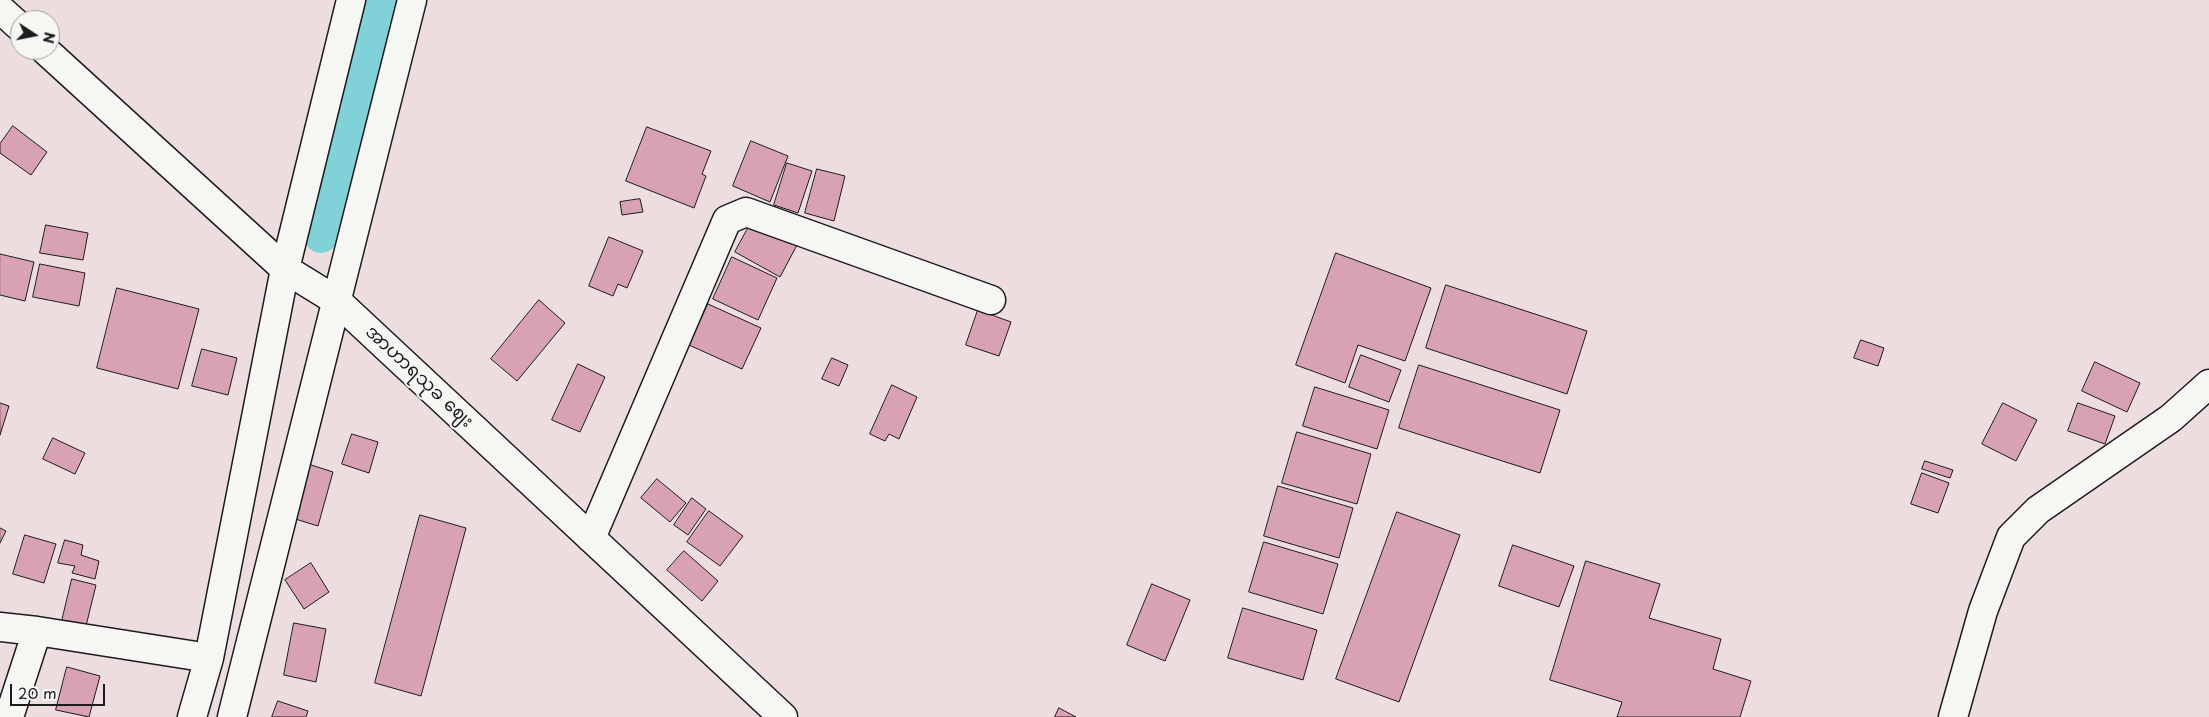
<!DOCTYPE html>
<meta charset="utf-8">
<style>
body{margin:0}
#map{position:relative;width:2209px;height:717px;overflow:hidden;background:#eddddf;font-family:"Playpen Sans",sans-serif}
canvas{display:block}
.north{position:absolute;left:10px;top:10px;width:50px;height:50px;box-sizing:border-box;background:#f6f6f2;border:1px solid #9f9f9c;border-radius:50%;rotate:101deg;font-size:14px;font-weight:700;line-height:20px;text-align:center;color:#1c1c1c}
.north::after{content:'';display:block;margin:auto;width:18px;height:22px;background:#1c1c1c;clip-path:polygon(50% 0,100% 100%,50% 72%,0 100%)}
.scale{position:absolute;left:10px;top:684px;width:95px;height:22px;box-sizing:border-box;border:2px solid #1c1c1c;border-top:0;padding-left:6px;font-size:15px;line-height:18px;white-space:nowrap;color:#1c1c1c;-webkit-text-stroke:4px #f6f6f2;paint-order:stroke}
</style>
<div id="map">
<canvas width="2209" height="717"></canvas>
<div class="north">N</div>
<div class="scale">20 m</div>
</div>
<script>
const ctx = document.querySelector('canvas').getContext('2d');
ctx.lineJoin = 'round';
function trace(path, color, width, dash) { ctx.strokeStyle = color; ctx.lineWidth = width; ctx.lineCap = dash ? 'butt' : 'round'; ctx.setLineDash(dash || []); ctx.stroke(path); }
function fill(path, color) { ctx.fillStyle = color; ctx.fill(path, 'evenodd'); }
function write(font, color, halo, rows, align = 'center') {
  ctx.font = font + ' "Playpen Sans","Noto Sans Myanmar",sans-serif'; ctx.lineWidth = 4; ctx.setLineDash([]); ctx.textBaseline = 'middle'; ctx.strokeStyle = halo; ctx.fillStyle = color; for (const [text, x, y, turn = 0] of rows) {
    ctx.save(); ctx.translate(x, y); ctx.rotate((+turn || 0) * Math.PI / 180); ctx.textAlign = isNaN(turn) ? turn : align; if (halo) ctx.strokeText(text, 0, 0); ctx.fillText(text, 0, 0); ctx.restore();
  }
}
trace(new Path2D(`
 M 321,236 L 379,0`), '#81d2d8', 34);
const building = new Path2D(`
 M 13,126 L 47,152 L 31,175 L 0,153 L 0,144 Z
 M 647,127 L 711,151 L 702,174 L 706,176 L 694,208 L 626,181 Z
 M 751,141 L 788,156 L 770,202 L 733,186 Z
 M 787,163 L 812,171 L 798,213 L 774,205 Z
 M 817,169 L 845,176 L 834,221 L 805,213 Z
 M 640,199 L 643,212 L 622,215 L 620,202 Z
 M 752,221 L 797,245 L 780,277 L 735,252 Z
 M 46,225 L 88,233 L 83,260 L 40,253 Z
 M 609,237 L 643,251 L 627,288 L 618,284 L 613,296 L 589,286 Z
 M 1336,253 L 1431,288 L 1405,361 L 1358,345 L 1345,383 L 1296,365 Z
 M 0,254 L 34,262 L 25,301 L 0,295 Z
 M 732,257 L 777,278 L 758,320 L 713,299 Z
 M 40,264 L 85,273 L 79,306 L 33,297 Z
 M 1446,285 L 1587,331 L 1567,394 L 1426,348 Z
 M 117,288 L 199,309 L 178,389 L 97,368 Z
 M 539,300 L 565,323 L 517,381 L 491,359 Z
 M 708,304 L 761,328 L 742,369 L 689,345 Z
 M 978,310 L 1011,322 L 999,356 L 966,345 Z
 M 1861,340 L 1884,348 L 1878,366 L 1854,358 Z
 M 202,349 L 237,358 L 228,395 L 192,386 Z
 M 1361,355 L 1401,370 L 1389,402 L 1349,387 Z
 M 832,358 L 848,365 L 839,386 L 822,379 Z
 M 2095,362 L 2140,383 L 2127,412 L 2082,391 Z
 M 578,364 L 605,377 L 580,432 L 552,420 Z
 M 1419,365 L 1560,410 L 1540,473 L 1399,428 Z
 M 892,385 L 917,397 L 899,439 L 889,434 L 885,441 L 870,434 Z
 M 1315,387 L 1389,410 L 1377,449 L 1303,426 Z
 M 0,403 L 9,406 L 0,435 Z
 M 2003,403 L 2037,420 L 2016,461 L 1982,444 Z
 M 2078,403 L 2115,416 L 2105,444 L 2068,431 Z
 M 1297,432 L 1371,454 L 1357,504 L 1282,483 Z
 M 352,434 L 378,442 L 369,473 L 342,464 Z
 M 53,438 L 85,453 L 75,474 L 43,459 Z
 M 1925,461 L 1953,470 L 1950,478 L 1922,469 Z
 M 305,463 L 333,472 L 318,526 L 289,517 Z
 M 1922,473 L 1949,483 L 1938,513 L 1911,504 Z
 M 657,479 L 686,503 L 670,522 L 641,498 Z
 M 1278,486 L 1353,508 L 1339,558 L 1264,536 Z
 M 692,498 L 706,509 L 688,535 L 674,525 Z
 M 709,511 L 743,536 L 720,566 L 687,542 Z
 M 1397,512 L 1460,535 L 1399,702 L 1336,679 Z
 M 420,515 L 466,528 L 421,696 L 375,683 Z
 M 0,528 L 6,531 L 0,543 Z
 M 25,535 L 56,544 L 44,583 L 13,574 Z
 M 65,540 L 83,545 L 81,555 L 99,561 L 95,579 L 72,573 L 75,566 L 58,563 Z
 M 1264,542 L 1338,564 L 1323,614 L 1249,592 Z
 M 1513,545 L 1574,566 L 1559,607 L 1499,586 Z
 M 684,551 L 718,581 L 702,601 L 667,570 Z
 M 1586,561 L 1660,584 L 1649,618 L 1721,639 L 1713,669 L 1751,681 L 1740,717 L 1617,717 L 1622,702 L 1550,680 Z
 M 311,563 L 329,592 L 304,609 L 285,580 Z
 M 72,579 L 96,585 L 86,626 L 62,621 Z
 M 1152,584 L 1190,600 L 1165,661 L 1127,645 Z
 M 1243,608 L 1317,630 L 1303,680 L 1228,658 Z
 M 294,623 L 326,629 L 316,682 L 284,675 Z
 M 67,667 L 100,676 L 89,717 L 56,710 Z
 M 278,701 L 308,711 L 306,717 L 272,717 Z
 M 1059,708 L 1076,717 L 1055,717 Z`);
fill(building, '#d9a2b4');
trace(building, '#1c1c1c', 1);
const street = new Path2D(`
 M 591,538 L 727,220 L 746,212 L 991,300
 M 0,627 L 37,631 L 209,658
 M 9,717 L 37,631
 M 192,717 L 209,658 L 285,269 L 351,0
 M 232,717 L 412,0
 M 1953,717 L 1983,611 L 2011,537 L 2038,510 L 2171,418 L 2209,384`);
const secondary = new Path2D(`
 M 0,9 L 20,27
 M 45,50 L 285,269 L 337,301 L 783,717`);
trace(street, '#1c1c1c', 31);
trace(secondary, '#1c1c1c', 31);
trace(street, '#f6f6f2', 28);
trace(secondary, '#f6f6f2', 28);
write('18px', '#1c1c1c', '#f6f6f2', [
 ["အာဟာရသုခ ဈေး",419,377,43]
]);
</script>
